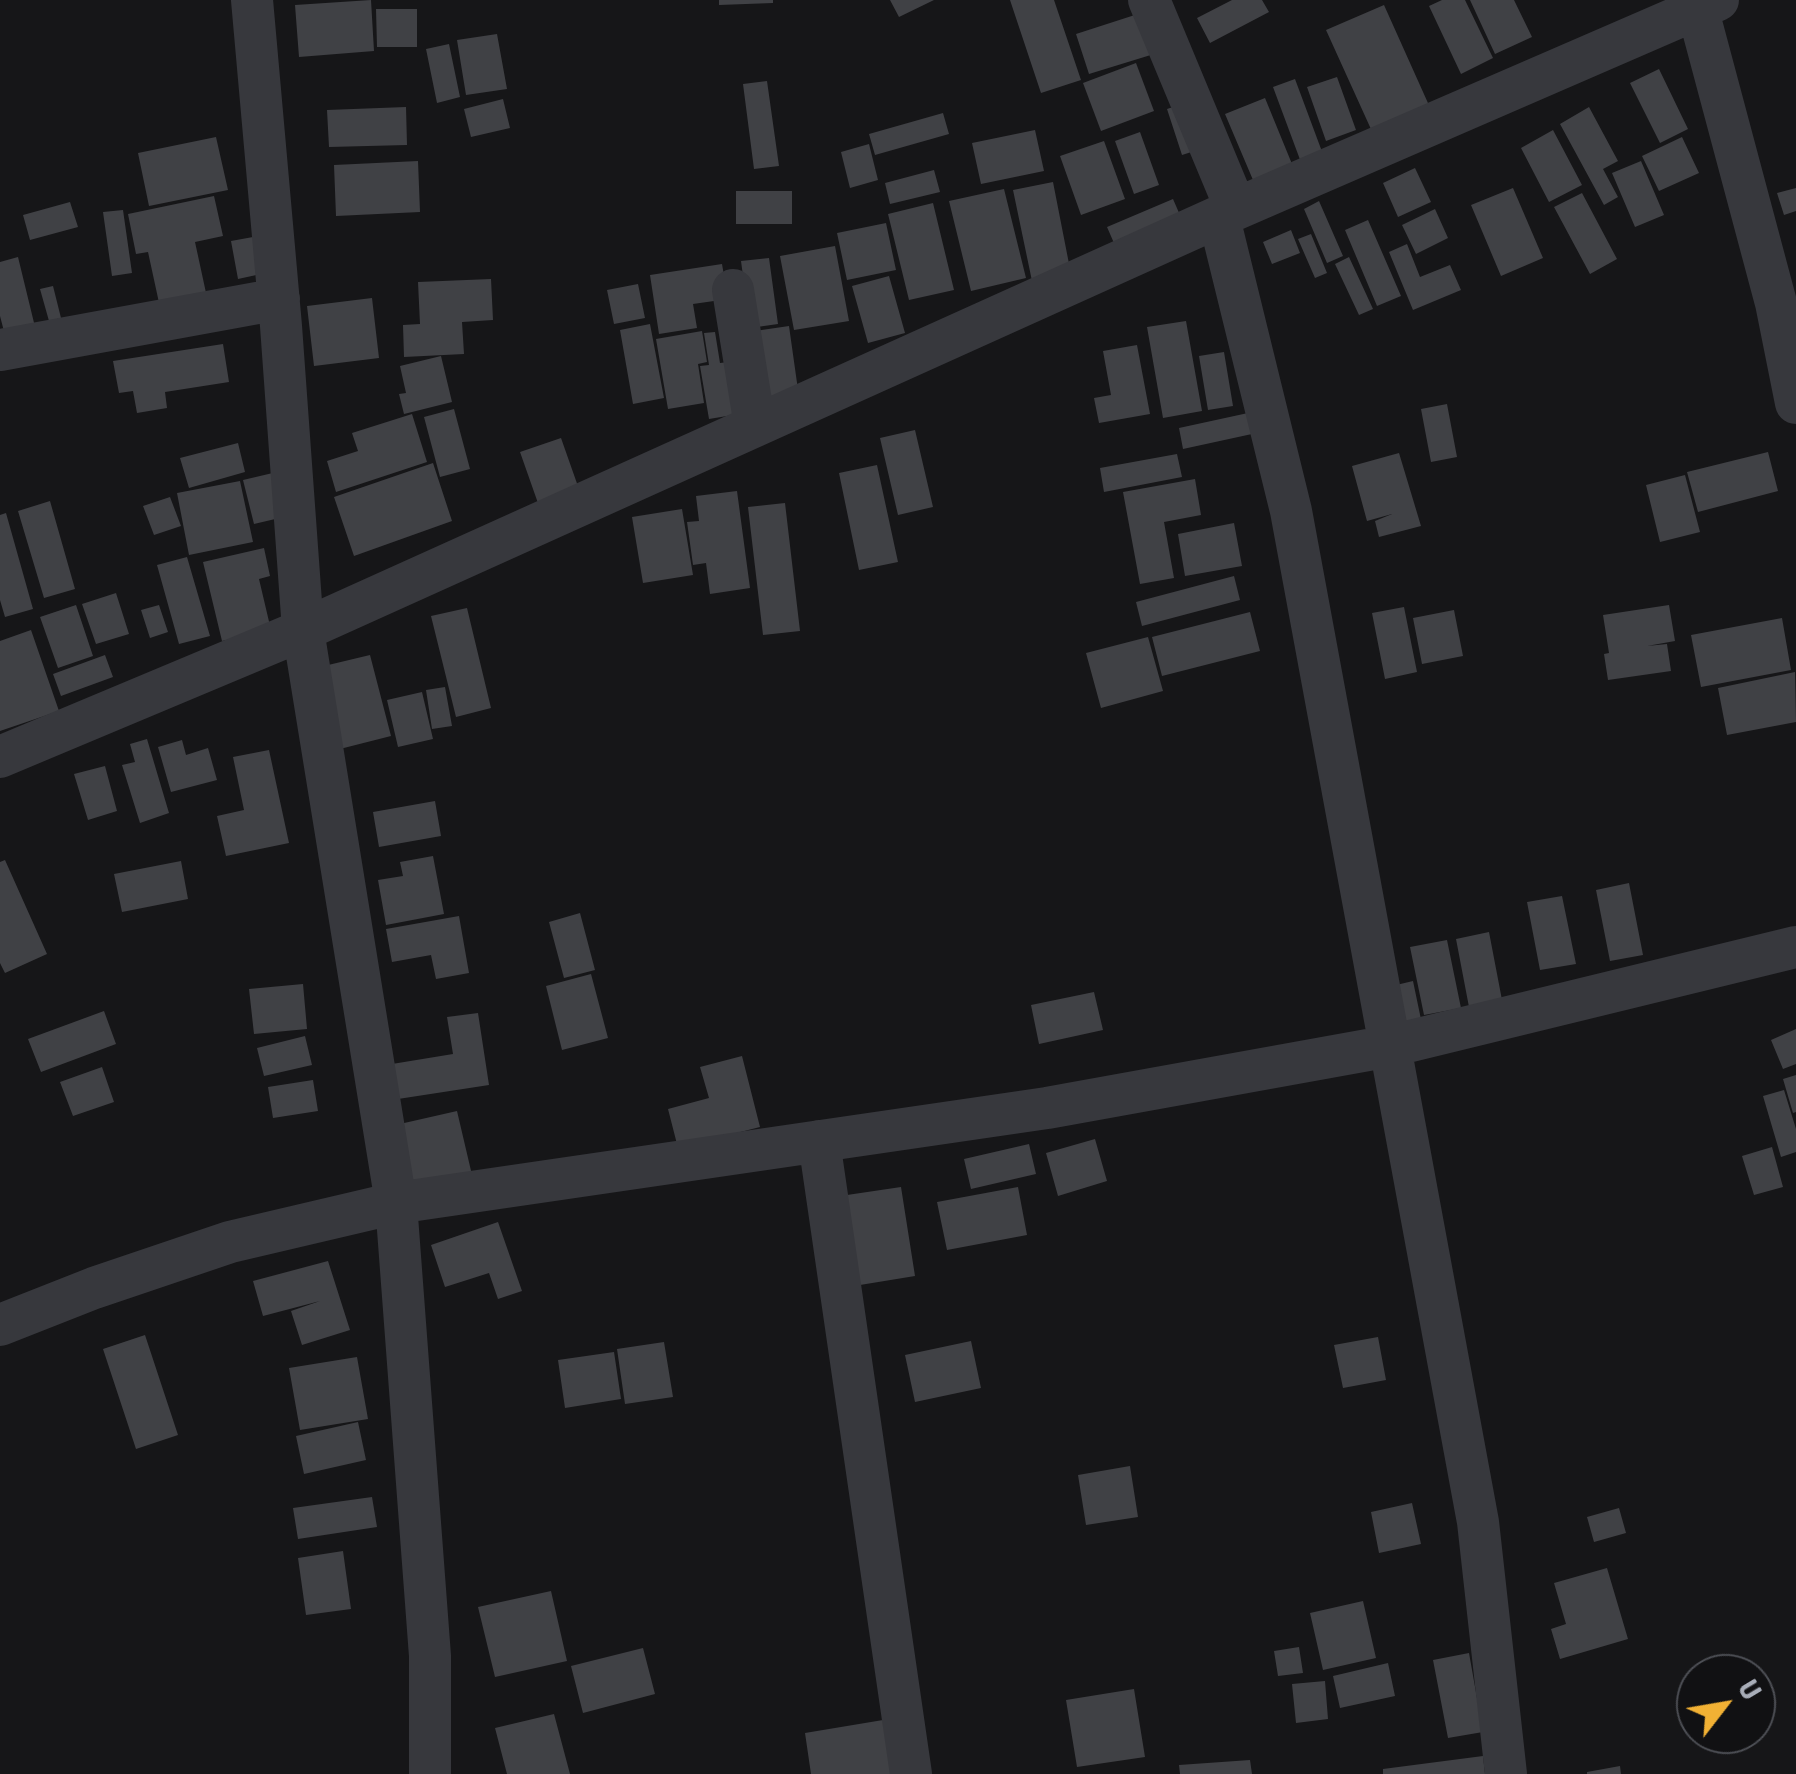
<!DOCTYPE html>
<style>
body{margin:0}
#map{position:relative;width:1796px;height:1774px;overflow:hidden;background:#161618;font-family:"Asap Condensed",sans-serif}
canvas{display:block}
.north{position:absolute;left:1676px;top:1654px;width:100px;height:100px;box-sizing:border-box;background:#111113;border:2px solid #4d4f55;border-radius:50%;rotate:59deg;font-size:28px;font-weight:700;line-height:40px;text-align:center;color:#a8adb8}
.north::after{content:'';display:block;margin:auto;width:35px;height:45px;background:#f2b134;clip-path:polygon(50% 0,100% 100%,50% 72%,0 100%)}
</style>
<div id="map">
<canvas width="1796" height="1774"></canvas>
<div class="north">U</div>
</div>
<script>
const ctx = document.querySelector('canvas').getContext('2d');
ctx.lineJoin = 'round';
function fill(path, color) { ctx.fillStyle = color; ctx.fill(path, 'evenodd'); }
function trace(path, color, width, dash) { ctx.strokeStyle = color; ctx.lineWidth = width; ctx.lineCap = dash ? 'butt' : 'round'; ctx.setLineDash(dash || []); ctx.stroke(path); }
fill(new Path2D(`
 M 371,0 L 374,51 L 299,57 L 295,5 Z
 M 719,0 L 773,0 L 773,3 L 719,5 Z
 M 890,0 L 934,0 L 899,17 Z
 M 1010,0 L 1054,0 L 1081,80 L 1041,93 Z
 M 1232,0 L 1262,0 L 1269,12 L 1210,43 L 1197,18 Z
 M 1442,0 L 1465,0 L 1493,58 L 1461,74 L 1429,6 Z
 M 1470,0 L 1514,0 L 1532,37 L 1495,54 Z
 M 1384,5 L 1432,112 L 1375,138 L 1326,30 Z
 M 376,9 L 417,9 L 417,47 L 377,47 Z
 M 1141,13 L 1154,54 L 1089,74 L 1076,34 Z
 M 497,34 L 507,89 L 466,95 L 457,40 Z
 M 449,44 L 460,97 L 437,103 L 426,49 Z
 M 1136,63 L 1154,111 L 1101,131 L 1083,83 Z
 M 1659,69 L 1688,129 L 1660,143 L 1630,83 Z
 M 1337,77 L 1356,130 L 1326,141 L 1307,87 Z
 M 1295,79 L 1324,157 L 1302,165 L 1273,87 Z
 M 767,81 L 779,166 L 754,169 L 743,84 Z
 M 1265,98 L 1292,164 L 1253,180 L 1225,114 Z
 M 503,99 L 510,128 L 471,137 L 464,109 Z
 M 1188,102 L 1204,148 L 1182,155 L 1167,109 Z
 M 406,107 L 407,145 L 329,147 L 327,110 Z
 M 1589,107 L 1618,161 L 1603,169 L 1618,197 L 1604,205 L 1560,124 Z
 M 943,113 L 949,134 L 875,155 L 869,134 Z
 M 1035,130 L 1044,171 L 981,184 L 972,143 Z
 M 1553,130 L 1582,185 L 1549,202 L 1521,148 Z
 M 1140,132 L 1159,185 L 1134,194 L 1115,141 Z
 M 216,137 L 228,190 L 149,206 L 138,153 Z
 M 1682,137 L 1699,173 L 1659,191 L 1642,156 Z
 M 1104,141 L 1125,199 L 1081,215 L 1060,156 Z
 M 869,144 L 878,180 L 850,188 L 841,152 Z
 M 418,161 L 420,212 L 336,216 L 334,165 Z
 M 1641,161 L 1664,215 L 1635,227 L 1612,173 Z
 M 1415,168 L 1431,202 L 1398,217 L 1383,183 Z
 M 934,170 L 940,192 L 890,204 L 885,183 Z
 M 1053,182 L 1071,274 L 1032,281 L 1013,190 Z
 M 1513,188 L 1543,258 L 1501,276 L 1471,205 Z
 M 1796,188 L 1796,211 L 1784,215 L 1777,193 Z
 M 1004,189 L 1026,278 L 971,291 L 949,201 Z
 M 736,191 L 792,191 L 792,224 L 736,224 Z
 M 1582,193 L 1617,259 L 1590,274 L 1554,207 Z
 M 214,196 L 223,236 L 195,242 L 208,302 L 161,312 L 148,252 L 136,254 L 128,214 Z
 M 1173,199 L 1183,222 L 1117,250 L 1107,227 Z
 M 1319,201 L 1343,256 L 1327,263 L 1304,209 Z
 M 70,202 L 78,227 L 30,240 L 23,215 Z
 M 933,203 L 954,290 L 909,300 L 888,214 Z
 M 1435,209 L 1448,238 L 1416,254 L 1402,225 Z
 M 123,210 L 132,273 L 112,276 L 103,212 Z
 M 1368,220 L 1401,296 L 1377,306 L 1345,230 Z
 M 886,223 L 896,270 L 847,280 L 837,233 Z
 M 1291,230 L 1300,253 L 1272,264 L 1263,242 Z
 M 1311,234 L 1327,273 L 1315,278 L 1298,239 Z
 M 253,237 L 261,274 L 238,279 L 231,241 Z
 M 1407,244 L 1420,277 L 1450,265 L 1461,290 L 1413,310 L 1389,252 Z
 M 835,246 L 849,321 L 794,330 L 780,256 Z
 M 18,257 L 36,331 L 6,339 L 0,316 L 0,262 Z
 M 1349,257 L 1373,309 L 1359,315 L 1335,264 Z
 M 769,258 L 778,324 L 750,328 L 741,261 Z
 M 722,264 L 728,299 L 693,304 L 697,328 L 659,334 L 650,275 Z
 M 889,276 L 905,333 L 868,343 L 852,286 Z
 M 491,279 L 493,320 L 462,322 L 464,354 L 404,357 L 403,325 L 420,324 L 418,282 Z
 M 638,284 L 645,318 L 614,324 L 607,290 Z
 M 53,286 L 61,318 L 49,321 L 40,289 Z
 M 372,298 L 379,358 L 314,366 L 307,306 Z
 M 1186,321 L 1202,411 L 1163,418 L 1147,327 Z
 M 650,324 L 664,398 L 633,404 L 620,330 Z
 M 789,326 L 799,397 L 758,402 L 748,332 Z
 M 702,331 L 707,362 L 698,364 L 704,403 L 668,409 L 656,339 Z
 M 715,332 L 720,363 L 737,361 L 745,413 L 709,419 L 700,366 L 709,365 L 704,333 Z
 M 223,344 L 229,382 L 165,392 L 167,408 L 137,413 L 133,391 L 119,393 L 113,361 Z
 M 1137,345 L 1150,414 L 1099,423 L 1094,398 L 1111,395 L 1103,351 Z
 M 1224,352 L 1233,406 L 1208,410 L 1199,356 Z
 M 441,356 L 452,402 L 404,414 L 399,394 L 406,393 L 400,366 Z
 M 1447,404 L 1457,457 L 1431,462 L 1421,409 Z
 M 454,409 L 470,469 L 440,477 L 424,417 Z
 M 1248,413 L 1252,434 L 1183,449 L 1179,428 Z
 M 412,414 L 427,462 L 336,492 L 327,461 L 358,451 L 352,433 Z
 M 915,430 L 933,507 L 898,515 L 880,438 Z
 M 561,438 L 580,492 L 539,506 L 520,452 Z
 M 238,443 L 245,472 L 189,488 L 180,458 Z
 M 1768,452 L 1778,491 L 1698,512 L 1687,472 Z
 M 1399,453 L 1421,526 L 1379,537 L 1375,521 L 1392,514 L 1367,521 L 1352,466 Z
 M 1177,454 L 1182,477 L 1104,492 L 1100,468 Z
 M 433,463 L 452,521 L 354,556 L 334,497 Z
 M 877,465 L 898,562 L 859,570 L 839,473 Z
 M 277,472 L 288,516 L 254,524 L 243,480 Z
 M 1685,475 L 1700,532 L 1660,542 L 1646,485 Z
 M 1195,479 L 1201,515 L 1164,522 L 1174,578 L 1140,584 L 1123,492 Z
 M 240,481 L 253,542 L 189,555 L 177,493 Z
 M 737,491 L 750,588 L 710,594 L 706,563 L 693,565 L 687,522 L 699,521 L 696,496 Z
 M 170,497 L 181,526 L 154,535 L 143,506 Z
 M 50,501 L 75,589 L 44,598 L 18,511 Z
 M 785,503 L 800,631 L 763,635 L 748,507 Z
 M 682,509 L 693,575 L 643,583 L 632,517 Z
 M 6,513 L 33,609 L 5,617 L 0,600 L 0,515 Z
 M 1234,523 L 1242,566 L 1185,576 L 1178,534 Z
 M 264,548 L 270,576 L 259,579 L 271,630 L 222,641 L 203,562 Z
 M 187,557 L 210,636 L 179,644 L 157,565 Z
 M 1234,576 L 1240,600 L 1142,626 L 1136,602 Z
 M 116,593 L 129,634 L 96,644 L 82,604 Z
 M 76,605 L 93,656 L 58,668 L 40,617 Z
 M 159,605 L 168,632 L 150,638 L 141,610 Z
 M 1669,605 L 1675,641 L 1647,646 L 1667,644 L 1671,671 L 1608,680 L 1604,654 L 1609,653 L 1603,615 Z
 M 1404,607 L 1417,672 L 1385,679 L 1372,613 Z
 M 467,608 L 491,708 L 456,717 L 431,616 Z
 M 1454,610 L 1463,656 L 1422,664 L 1413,618 Z
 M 1250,612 L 1260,651 L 1162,676 L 1152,637 Z
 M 1782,618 L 1791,670 L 1701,687 L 1691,635 Z
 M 31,630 L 59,711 L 0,731 L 0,641 Z
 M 1148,637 L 1163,691 L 1101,708 L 1086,653 Z
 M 105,655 L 113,677 L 61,696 L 53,674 Z
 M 370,655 L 391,736 L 332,751 L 324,666 Z
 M 1795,672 L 1796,722 L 1727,735 L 1718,688 Z
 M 445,687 L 452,726 L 432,729 L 426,690 Z
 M 422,692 L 433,739 L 398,747 L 387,700 Z
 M 147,739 L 169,813 L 140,823 L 122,765 L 135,762 L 130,744 Z
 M 182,740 L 186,755 L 208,748 L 217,780 L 171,792 L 158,747 Z
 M 269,750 L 289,843 L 226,856 L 217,816 L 244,810 L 233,757 Z
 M 105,766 L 117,811 L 88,820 L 74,774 Z
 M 435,801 L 441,836 L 379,847 L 373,812 Z
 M 433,856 L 444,914 L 386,925 L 378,880 L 403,876 L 400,862 Z
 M 5,860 L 47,954 L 5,973 L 0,963 L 0,862 Z
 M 181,861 L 188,899 L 122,912 L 114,874 Z
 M 1629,883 L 1643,955 L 1610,961 L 1596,890 Z
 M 1562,896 L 1576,964 L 1540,970 L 1527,902 Z
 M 580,913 L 595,970 L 564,978 L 549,922 Z
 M 459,916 L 469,973 L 436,979 L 431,955 L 392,962 L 386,929 Z
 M 1489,932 L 1502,1000 L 1469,1007 L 1456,939 Z
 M 1447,940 L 1461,1008 L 1424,1015 L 1410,947 Z
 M 591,974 L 608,1038 L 562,1050 L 546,986 Z
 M 1413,981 L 1423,1029 L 1402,1033 L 1392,986 Z
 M 303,984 L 307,1029 L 254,1034 L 249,989 Z
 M 1094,992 L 1103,1030 L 1039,1044 L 1031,1005 Z
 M 104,1011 L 116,1044 L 41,1072 L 28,1039 Z
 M 478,1013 L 489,1085 L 398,1099 L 392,1064 L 453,1054 L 447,1017 Z
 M 1796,1029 L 1796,1064 L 1783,1069 L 1771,1040 Z
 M 305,1036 L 312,1065 L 264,1076 L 257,1048 Z
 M 742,1056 L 760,1127 L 678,1148 L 668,1109 L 709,1098 L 700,1067 Z
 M 102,1067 L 114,1102 L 73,1116 L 60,1082 Z
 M 1796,1075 L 1796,1112 L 1793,1113 L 1783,1079 Z
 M 313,1080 L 318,1111 L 273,1118 L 268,1087 Z
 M 1784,1090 L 1796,1129 L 1796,1152 L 1781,1157 L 1763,1096 Z
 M 457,1111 L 472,1175 L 406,1190 L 391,1126 Z
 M 1095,1139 L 1107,1181 L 1058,1196 L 1046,1153 Z
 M 1029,1144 L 1036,1174 L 971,1189 L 964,1159 Z
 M 1772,1147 L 1783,1187 L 1754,1195 L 1742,1156 Z
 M 901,1187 L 915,1276 L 860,1285 L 847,1195 Z
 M 1018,1187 L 1027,1235 L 947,1250 L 937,1202 Z
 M 498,1222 L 522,1291 L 498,1299 L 489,1273 L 445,1287 L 431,1245 Z
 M 328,1261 L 350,1330 L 302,1345 L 291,1311 L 320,1301 L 263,1316 L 253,1281 Z
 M 145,1335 L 178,1435 L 136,1449 L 103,1349 Z
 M 1378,1337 L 1386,1380 L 1343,1388 L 1334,1345 Z
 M 971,1341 L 981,1388 L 915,1402 L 905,1355 Z
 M 664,1342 L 673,1397 L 625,1404 L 617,1349 Z
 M 614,1352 L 621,1399 L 565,1408 L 558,1360 Z
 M 357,1357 L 368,1419 L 300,1430 L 289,1368 Z
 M 358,1422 L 366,1460 L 304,1474 L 296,1436 Z
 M 1130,1466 L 1138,1517 L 1086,1525 L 1078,1475 Z
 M 372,1497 L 377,1527 L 298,1539 L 293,1508 Z
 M 1412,1503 L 1421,1544 L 1379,1553 L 1371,1512 Z
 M 1619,1508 L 1626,1533 L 1594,1542 L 1587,1517 Z
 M 343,1551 L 351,1609 L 306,1615 L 298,1558 Z
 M 1607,1568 L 1628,1639 L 1560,1659 L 1551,1629 L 1566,1624 L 1554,1583 Z
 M 551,1591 L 567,1661 L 495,1677 L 478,1607 Z
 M 1363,1601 L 1376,1658 L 1323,1670 L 1310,1613 Z
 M 1299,1647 L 1303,1673 L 1278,1676 L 1274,1651 Z
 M 643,1648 L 655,1694 L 583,1713 L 571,1666 Z
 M 1469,1653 L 1483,1732 L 1448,1738 L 1433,1660 Z
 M 1388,1663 L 1395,1696 L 1340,1708 L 1333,1676 Z
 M 1325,1681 L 1328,1719 L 1296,1723 L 1292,1684 Z
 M 1134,1689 L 1145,1757 L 1077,1767 L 1066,1700 Z
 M 1696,1694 L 1696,1723 L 1694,1723 L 1689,1696 Z
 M 554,1714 L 570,1774 L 507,1774 L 495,1728 Z
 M 883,1720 L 892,1774 L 811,1774 L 805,1733 Z
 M 1483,1756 L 1485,1774 L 1383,1774 L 1383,1769 Z
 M 1250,1760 L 1252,1774 L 1180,1774 L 1179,1765 Z
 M 1620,1766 L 1621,1774 L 1587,1774 L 1587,1772 Z`), '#404145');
trace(new Path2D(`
 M 252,0 L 281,326 L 303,630 L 396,1203 L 430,1656 L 430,1774
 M 1149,0 L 1236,209
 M 1698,11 L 1776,303 L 1796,403
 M 1219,218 L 1291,511 L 1478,1522 L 1506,1774
 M 733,290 L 755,426
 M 0,350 L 279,299
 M 0,757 L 303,630 L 1236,209 L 1718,0
 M 819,1141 L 911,1774
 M 0,1325 L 94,1288 L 230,1242 L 396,1203 L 1047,1108 L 1390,1046 L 1796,947`), '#37383d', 42);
</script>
